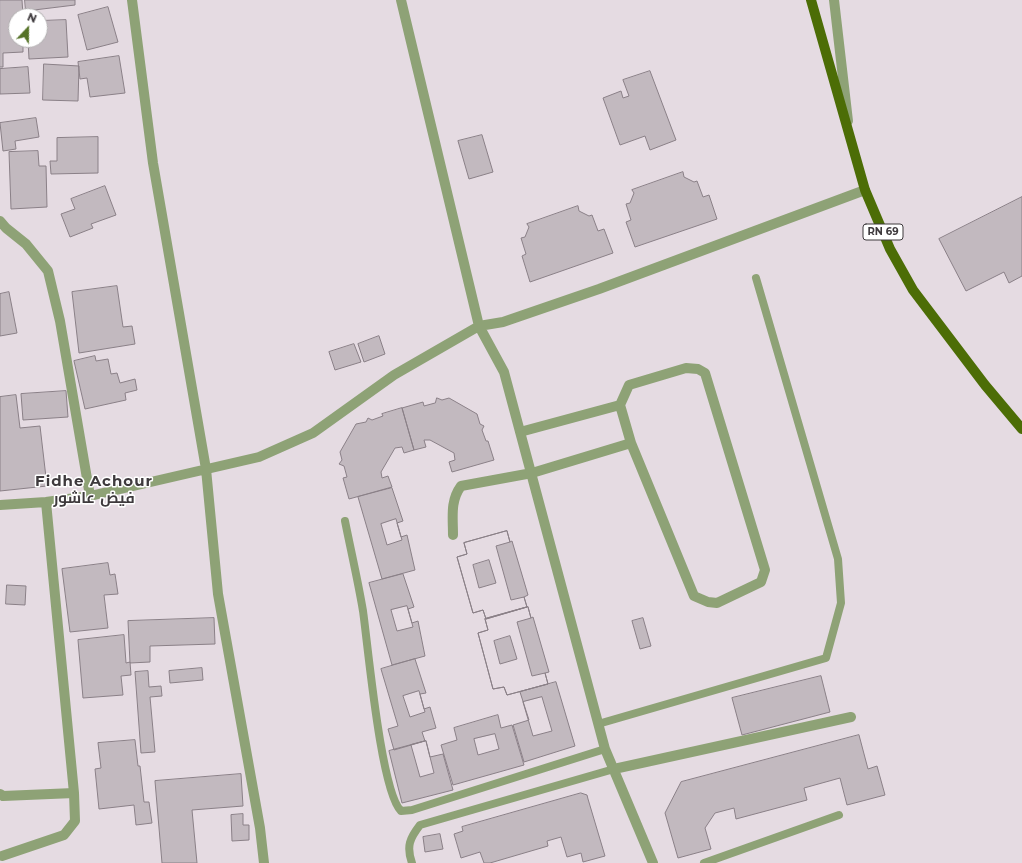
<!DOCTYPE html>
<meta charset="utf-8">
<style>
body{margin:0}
#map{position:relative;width:1022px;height:863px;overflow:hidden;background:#e5dbe2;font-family:Montserrat,sans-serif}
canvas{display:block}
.north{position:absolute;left:8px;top:8px;width:40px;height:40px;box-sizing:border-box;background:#fff;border:1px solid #b2b0b1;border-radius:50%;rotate:22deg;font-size:11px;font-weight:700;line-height:16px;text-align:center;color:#3e3a3d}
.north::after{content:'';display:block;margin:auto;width:14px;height:18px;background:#557227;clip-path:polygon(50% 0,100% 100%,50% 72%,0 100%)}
</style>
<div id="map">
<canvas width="1022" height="863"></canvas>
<div class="north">N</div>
</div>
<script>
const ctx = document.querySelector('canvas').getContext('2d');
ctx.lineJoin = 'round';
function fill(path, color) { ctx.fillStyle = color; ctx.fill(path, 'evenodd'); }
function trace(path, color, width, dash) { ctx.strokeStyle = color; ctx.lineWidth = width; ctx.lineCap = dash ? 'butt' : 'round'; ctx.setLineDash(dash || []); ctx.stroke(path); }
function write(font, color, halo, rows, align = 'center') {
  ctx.font = font + ' Montserrat,Cairo,sans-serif'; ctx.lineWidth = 3; ctx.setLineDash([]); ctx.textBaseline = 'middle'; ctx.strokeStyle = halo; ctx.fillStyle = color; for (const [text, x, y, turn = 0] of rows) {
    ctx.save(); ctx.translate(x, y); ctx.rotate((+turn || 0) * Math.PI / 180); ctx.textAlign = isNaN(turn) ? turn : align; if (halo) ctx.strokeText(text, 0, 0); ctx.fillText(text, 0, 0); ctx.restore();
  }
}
const building = new Path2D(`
 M 0,0 L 22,0 L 23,16 L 16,16 L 16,40 L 23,40 L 23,52 L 3,53 L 3,67 L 0,67 Z
 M 25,0 L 75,0 L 75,5 L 26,11 Z
 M 108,7 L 118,42 L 87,50 L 78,15 Z
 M 66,20 L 68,57 L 29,59 L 28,40 L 40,40 L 40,21 Z
 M 119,56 L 125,93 L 90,97 L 87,78 L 80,79 L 78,62 Z
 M 44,64 L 79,66 L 78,101 L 43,100 Z
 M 28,67 L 30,93 L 0,94 L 0,69 Z
 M 650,71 L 676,140 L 650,150 L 645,136 L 620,145 L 603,98 L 621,91 L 623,98 L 629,96 L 623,80 Z
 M 36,118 L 39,137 L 15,141 L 16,149 L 3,151 L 0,123 Z
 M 482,135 L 493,172 L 469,179 L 458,141 Z
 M 98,137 L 98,173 L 51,174 L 50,161 L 57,161 L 57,138 Z
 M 38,151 L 39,166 L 46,166 L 47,207 L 11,209 L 9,152 Z
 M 683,172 L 684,177 L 694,182 L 697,181 L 703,197 L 709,195 L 717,219 L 635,247 L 626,222 L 631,220 L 626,204 L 630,203 L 634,193 L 632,190 Z
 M 105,186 L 116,215 L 91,224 L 93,228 L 70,237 L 61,214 L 75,209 L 71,199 Z
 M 1022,197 L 1022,276 L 1009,283 L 1004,272 L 966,291 L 939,239 Z
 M 578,206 L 579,211 L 589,216 L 592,215 L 598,231 L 604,229 L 613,253 L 530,282 L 522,256 L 526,254 L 521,238 L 525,237 L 529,227 L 527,224 Z
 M 117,286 L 123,327 L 132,326 L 135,344 L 79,353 L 72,292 Z
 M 9,292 L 17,333 L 0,336 L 0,294 Z
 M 379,336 L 385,354 L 364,362 L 358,344 Z
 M 354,344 L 361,362 L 335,370 L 329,352 Z
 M 95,356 L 96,361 L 108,359 L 111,374 L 117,373 L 120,383 L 135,379 L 137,390 L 125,393 L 126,400 L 85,409 L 74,361 Z
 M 66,391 L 68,417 L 23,420 L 21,394 Z
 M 16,395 L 20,428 L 40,426 L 47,486 L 0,491 L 0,397 Z
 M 437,398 L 442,400 L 449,398 L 477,414 L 480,424 L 484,426 L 482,430 L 486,441 L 488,441 L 494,460 L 452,472 L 449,462 L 455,460 L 454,453 L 430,440 L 424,440 L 426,447 L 414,450 L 402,408 L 423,402 L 424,406 L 435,403 Z
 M 402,408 L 414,450 L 404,453 L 402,447 L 395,448 L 381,472 L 382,478 L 388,476 L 392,487 L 349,499 L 343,478 L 347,477 L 344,466 L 339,464 L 342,460 L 340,452 L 356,424 L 366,422 L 368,418 L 372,420 L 383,416 L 382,414 Z
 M 392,488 L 403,521 L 397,523 L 401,537 L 407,535 L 415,570 L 382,579 L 358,497 Z
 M 396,519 L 402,540 L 387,545 L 381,524 Z
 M 507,531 L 510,542 L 496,546 L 511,600 L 524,597 L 527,607 L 486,619 L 483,610 L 473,613 L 457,557 L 467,554 L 464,543 Z
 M 507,531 L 510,542 L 512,541 L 528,595 L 524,597 L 527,607 L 486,619 L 483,610 L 473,613 L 457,557 L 467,554 L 464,543 Z
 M 489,560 L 496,583 L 479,588 L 473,565 Z
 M 108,563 L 110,575 L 115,574 L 118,594 L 104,595 L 108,628 L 70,632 L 62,569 Z
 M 403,574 L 414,607 L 408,609 L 412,623 L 418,621 L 425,656 L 392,665 L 369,583 Z
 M 7,585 L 26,586 L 25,605 L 6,604 Z
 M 407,606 L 413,627 L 397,631 L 391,610 Z
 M 528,607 L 531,618 L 517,622 L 532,676 L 545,673 L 548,684 L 507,695 L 504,687 L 493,689 L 478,633 L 488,630 L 485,619 Z
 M 528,607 L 531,618 L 533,617 L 549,672 L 545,673 L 548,684 L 507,695 L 504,687 L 493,689 L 478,633 L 488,630 L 485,619 Z
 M 214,618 L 215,644 L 150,646 L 150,662 L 130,663 L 128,621 Z
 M 643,618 L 651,646 L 640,649 L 632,621 Z
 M 124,635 L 126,663 L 130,662 L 131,675 L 121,676 L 123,695 L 83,698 L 78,640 Z
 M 510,636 L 517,659 L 500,664 L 494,641 Z
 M 415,659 L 426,693 L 420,694 L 424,709 L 430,707 L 436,728 L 422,732 L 425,741 L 394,750 L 388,729 L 398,726 L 381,669 Z
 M 202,668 L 203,680 L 170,683 L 169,671 Z
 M 148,671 L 149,687 L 161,686 L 162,696 L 150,697 L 155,752 L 141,753 L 135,672 Z
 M 821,676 L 830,712 L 742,735 L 732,698 Z
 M 556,682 L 575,746 L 524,762 L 513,725 L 529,720 L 520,692 Z
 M 419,691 L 425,712 L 410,717 L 403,696 Z
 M 542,697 L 552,731 L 533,736 L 523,702 Z
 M 498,715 L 501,728 L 512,725 L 524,765 L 453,785 L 441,745 L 457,740 L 454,728 Z
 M 495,734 L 499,749 L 478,755 L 474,739 Z
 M 859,735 L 868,769 L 877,766 L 885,795 L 847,805 L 840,778 L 804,788 L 807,800 L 736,819 L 734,808 L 715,813 L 705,828 L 711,849 L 678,858 L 665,813 L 681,782 Z
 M 135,740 L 138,766 L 140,766 L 144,802 L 149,802 L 152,823 L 136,825 L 134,805 L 99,809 L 95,769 L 101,768 L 98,743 Z
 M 426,741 L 434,773 L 420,777 L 411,745 Z
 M 426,741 L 430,757 L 443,754 L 453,790 L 402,803 L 389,751 Z
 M 241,774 L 243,806 L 192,810 L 197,863 L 162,863 L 155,781 Z
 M 581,793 L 587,795 L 588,799 L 605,856 L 583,862 L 581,853 L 567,857 L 561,837 L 547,841 L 548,846 L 490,863 L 484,863 L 480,852 L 461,858 L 454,834 L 463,831 L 462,827 Z
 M 243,814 L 243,825 L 249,825 L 249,840 L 232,841 L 231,815 Z
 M 440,834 L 443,849 L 425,852 L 423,837 Z`);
fill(building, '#c2b9bf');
trace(building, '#8a8087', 1);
trace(new Path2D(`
 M 345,521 C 351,551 358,581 363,611 C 368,646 381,792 401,811 L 412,810 L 605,749
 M 598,724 L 826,658 L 841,603 L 838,559 L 756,278
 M 412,863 C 406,846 410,838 420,825 L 614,769
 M 704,863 L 839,815`), '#8ea276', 8);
trace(new Path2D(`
 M 132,0 L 153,163 L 206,469 L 218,594 L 260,828 L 264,863
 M 401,0 L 479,326 L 504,372 L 605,749 L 653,863
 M 834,0 L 848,121
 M 0,221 L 6,228 L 26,244 L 48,271 L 60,321 L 90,496
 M 686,368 L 698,369 L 705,373 L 765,570 L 761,582 L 717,603 L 708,602 L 694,596 L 631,443 L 620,405 L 629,385 Z
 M 520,432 L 620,405
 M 0,505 L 46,502 L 90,496 L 259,457 L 313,433 L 394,375 L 479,326 L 503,322 L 599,289 L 865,190
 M 453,535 C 453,517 450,501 461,486 L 532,473 L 631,443
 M 614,769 L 851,717
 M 0,794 L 3,796 L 74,793
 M 2,856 L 64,835 L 75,821 L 74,793 L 46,502`), '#8ea276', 10);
trace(new Path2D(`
 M 811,0 L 865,190 L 890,249 L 913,290 L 985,385 L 1022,429`), '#4c6d06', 10);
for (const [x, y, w] of [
 [883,232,40]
]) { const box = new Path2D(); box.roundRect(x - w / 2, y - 8, w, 16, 3); ctx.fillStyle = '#fff'; ctx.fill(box); trace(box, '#3e3a3d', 1); }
write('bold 10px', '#3e3a3d', null, [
 ["RN 69",883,232]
]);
ctx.letterSpacing = '1px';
write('bold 15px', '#3e3a3d', '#fff', [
 ["Fidhe Achour",94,482],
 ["فيض عاشور",94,499]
]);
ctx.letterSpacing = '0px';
</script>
